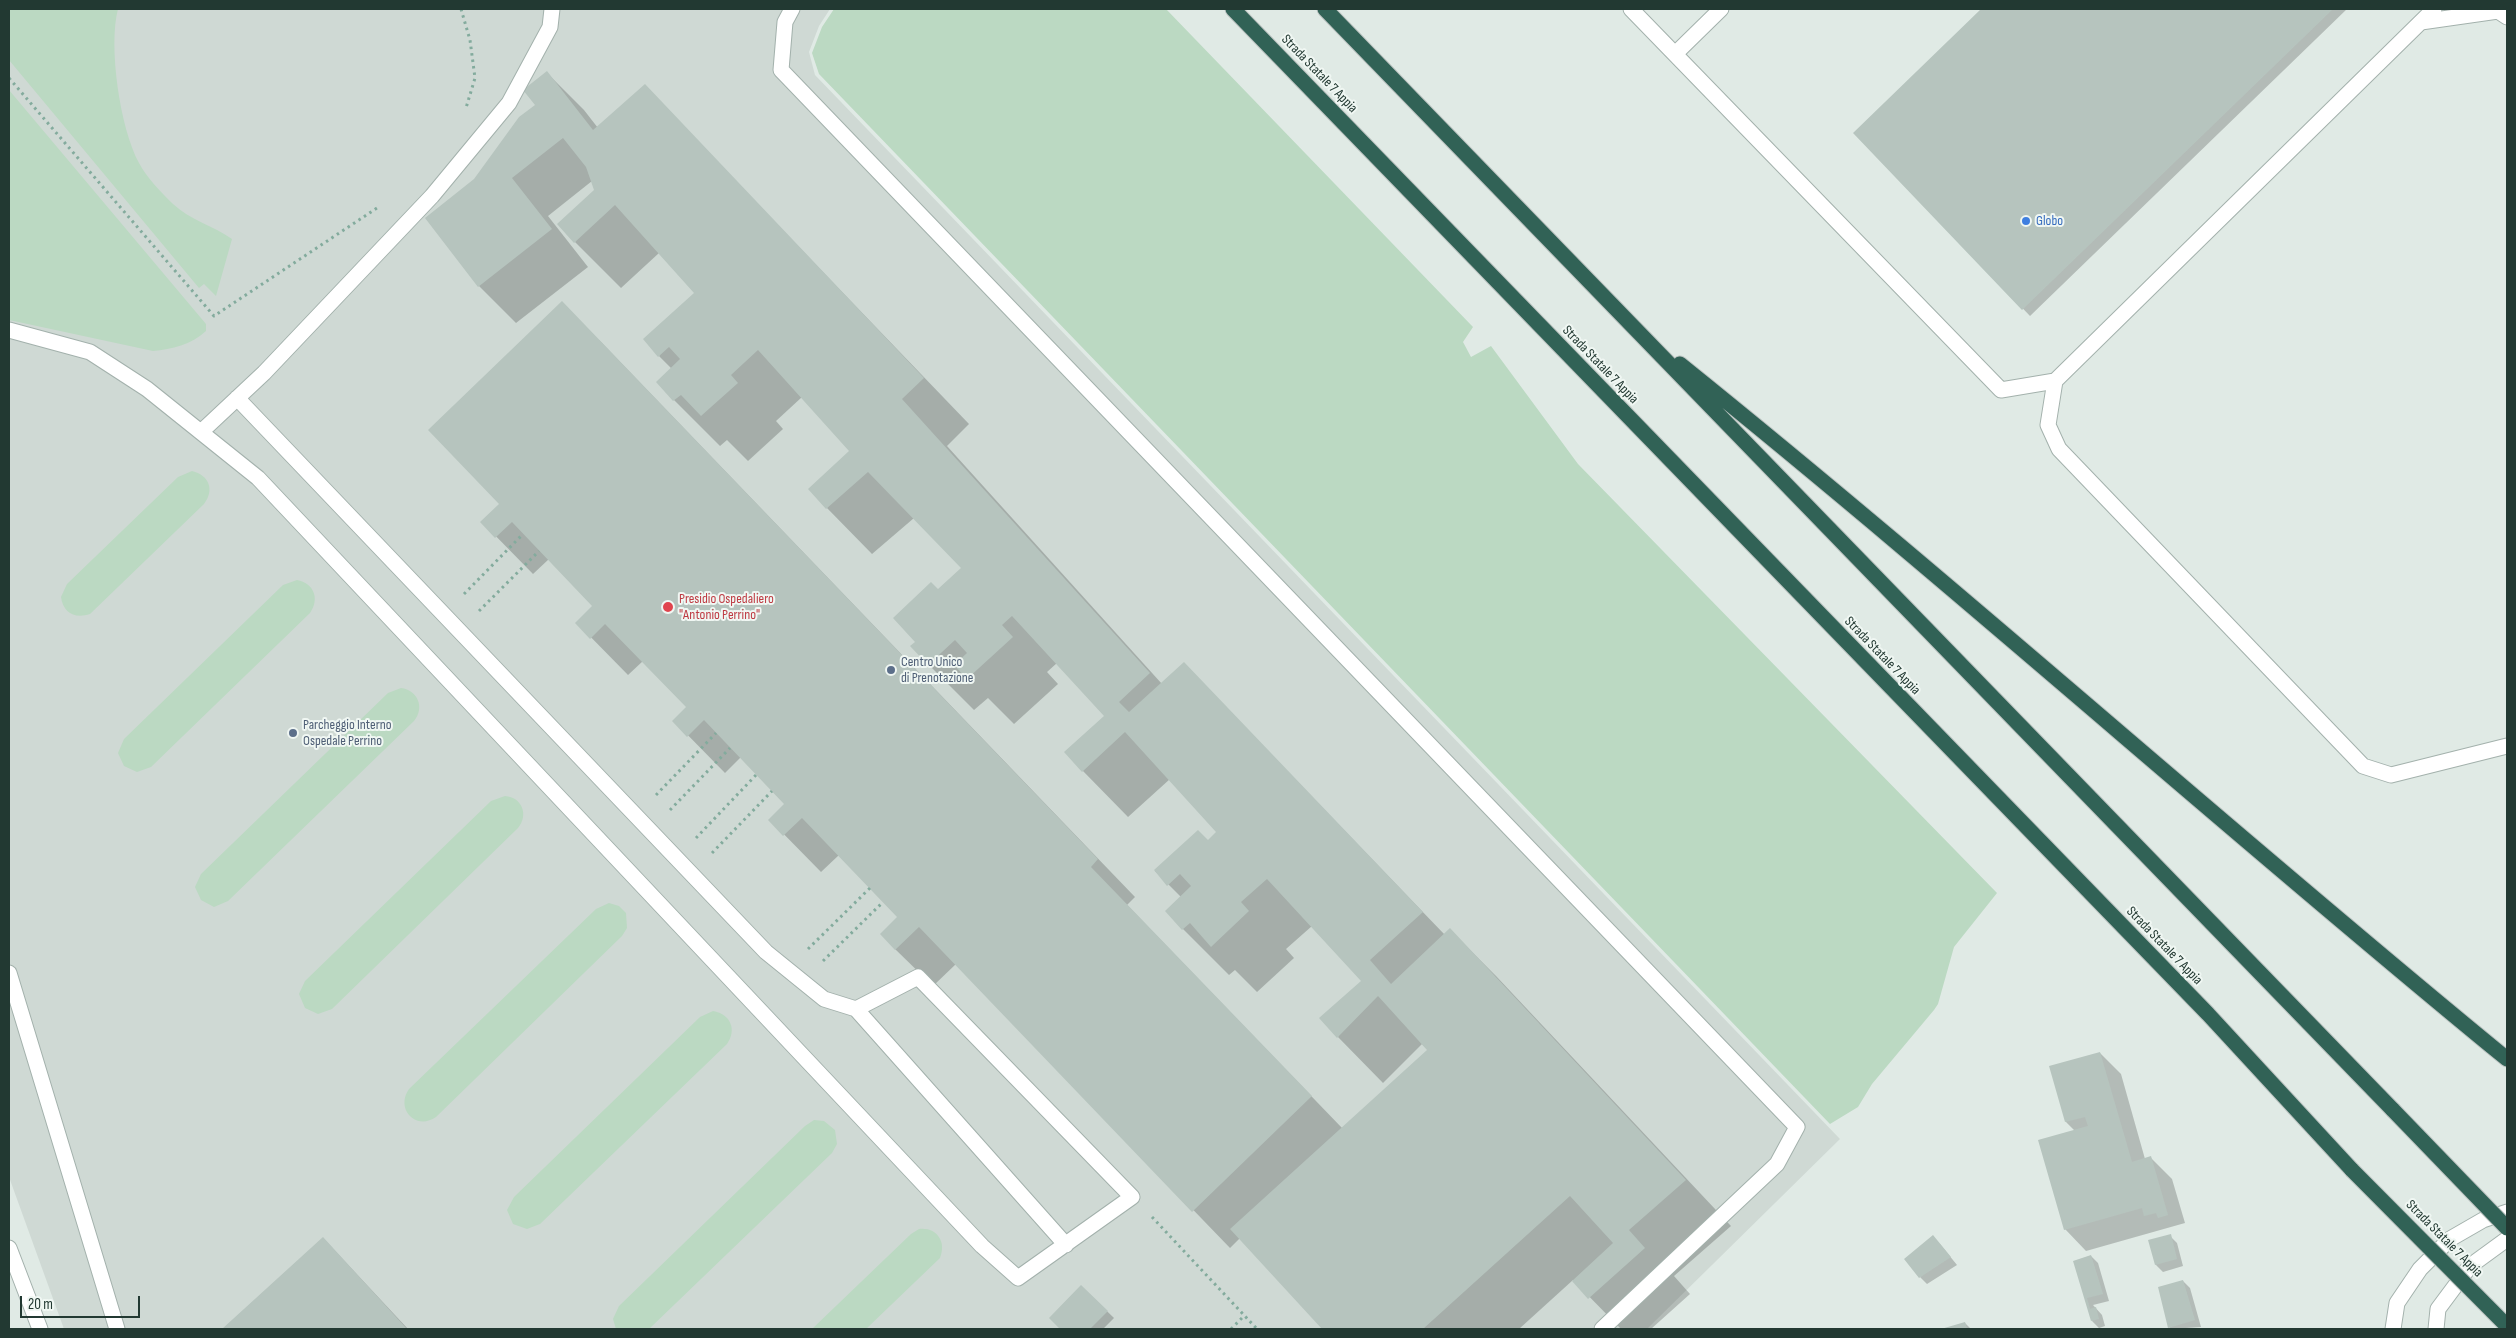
<!DOCTYPE html>
<style>
body{margin:0}
#map{position:relative;width:2516px;height:1338px;overflow:hidden;background:#e0eae5;font-family:"Sofia Sans Condensed",sans-serif}
canvas{display:block}
.frame{position:absolute;inset:0;border:10px solid #223932;pointer-events:none}
.scale{position:absolute;left:20px;top:1296px;width:120px;height:22px;box-sizing:border-box;border:2px solid #223932;border-top:0;padding-left:6px;font-size:15px;line-height:18px;white-space:nowrap;color:#223932;-webkit-text-stroke:4px #f0f7f3;paint-order:stroke}
</style>
<div id="map">
<canvas width="2516" height="1338"></canvas>
<div class="frame"></div>
<div class="scale">20 m</div>
</div>
<script>
const ctx = document.querySelector('canvas').getContext('2d');
ctx.lineJoin = 'round';
function fill(path, color) { ctx.fillStyle = color; ctx.fill(path, 'evenodd'); }
function trace(path, color, width, dash) { ctx.strokeStyle = color; ctx.lineWidth = width; ctx.lineCap = dash ? 'butt' : 'round'; ctx.setLineDash(dash || []); ctx.stroke(path); }
function write(font, color, halo, rows, align = 'center') {
  ctx.font = font + ' "Sofia Sans Condensed",sans-serif'; ctx.lineWidth = 4; ctx.setLineDash([]); ctx.textBaseline = 'middle'; ctx.strokeStyle = halo; ctx.fillStyle = color; for (const [text, x, y, turn = 0] of rows) {
    ctx.save(); ctx.translate(x, y); ctx.rotate((+turn || 0) * Math.PI / 180); ctx.textAlign = isNaN(turn) ? turn : align; if (halo) ctx.strokeText(text, 0, 0); ctx.fillText(text, 0, 0); ctx.restore();
  }
}
fill(new Path2D(`
 M 9,9 L 830,9 L 819,26 L 809,52 L 815,75 L 1840,1139 L 1647,1329 L 64,1329 L 9,1177 Z`), '#cfd9d4');
fill(new Path2D(`
 M 9,9 L 118,9 C 108,46 120,128 139,163 C 146,177 162,193 173,204 C 190,220 214,226 232,239 L 216,296 L 204,284 L 199,288 L 9,60 Z
 M 834,9 L 1166,9 L 1473,327 L 1463,342 L 1471,357 L 1491,346 L 1578,464 L 1997,893 L 1954,947 L 1938,1004 L 1934,1010 L 1872,1084 L 1858,1107 L 1830,1124 L 819,74 L 812,53 L 822,27 Z
 M 9,90 L 206,324 L 206,331 C 191,345 172,349 153,351 L 9,320 Z
 M 192,471 C 209,475 215,490 204,504 L 90,614 C 75,619 63,613 61,597 L 67,584 L 178,477 Z
 M 297,580 C 314,583 320,599 310,613 L 151,767 L 137,772 L 124,766 L 118,753 L 124,739 L 283,585 Z
 M 401,688 C 418,690 425,708 414,721 L 228,901 L 214,907 L 201,900 L 195,887 L 201,874 L 388,693 Z
 M 505,796 C 522,797 529,815 518,828 L 332,1009 L 318,1014 L 305,1008 L 299,994 L 305,981 L 491,801 Z
 M 609,903 L 619,906 L 626,913 L 627,928 L 622,936 L 436,1117 C 416,1131 395,1109 409,1089 L 596,909 Z
 M 713,1011 C 731,1014 737,1030 727,1044 L 540,1224 L 527,1229 L 513,1224 L 507,1210 L 514,1197 L 700,1017 Z
 M 814,1120 L 824,1121 L 835,1130 L 837,1144 L 832,1153 L 649,1329 L 616,1329 L 613,1319 L 619,1306 L 805,1126 Z
 M 919,1229 C 936,1227 947,1241 940,1258 L 866,1329 L 812,1329 L 911,1234 Z`), '#bbd9c2');
fill(new Path2D(`
 M 1983,9 L 2347,9 L 2030,316 L 1855,133 Z
 M 547,73 L 584,110 L 598,128 L 644,86 L 969,424 L 947,446 L 1162,684 L 1184,664 L 1445,935 L 1450,930 L 1496,976 L 1731,1226 L 1674,1276 L 1690,1294 L 1651,1329 L 1621,1329 L 1573,1280 L 1519,1329 L 1324,1329 L 1240,1238 L 1230,1248 L 956,964 L 933,986 L 895,949 L 899,917 L 839,855 L 821,872 L 770,820 L 786,804 L 741,757 L 725,773 L 674,721 L 688,707 L 643,661 L 628,675 L 577,623 L 593,606 L 549,559 L 533,574 L 482,522 L 501,504 L 599,340 L 1135,897 L 1127,905 L 1343,1129 L 1429,1050 L 1422,1044 L 1383,1083 L 1338,1037 L 1362,981 L 1312,926 L 1286,949 L 1294,958 L 1257,992 L 1235,970 L 1229,975 L 1183,929 L 1167,911 L 1181,897 L 1155,871 L 1208,842 L 1218,832 L 1170,779 L 1128,817 L 1083,771 L 1066,752 L 1105,716 L 1057,663 L 1047,672 L 1058,684 L 1014,724 L 988,698 L 974,710 L 928,664 L 917,642 L 938,590 L 962,568 L 914,518 L 872,554 L 827,508 L 851,451 L 802,397 L 776,421 L 783,429 L 748,461 L 727,440 L 720,446 L 674,400 L 657,382 L 672,369 L 659,356 L 696,293 L 659,253 L 621,288 L 575,242 L 596,190 L 592,181 L 548,216 L 588,267 L 516,323 L 479,286 L 475,180 L 537,105 Z
 M 2100,1053 L 2121,1074 L 2145,1159 L 2151,1158 L 2172,1179 L 2185,1223 L 2086,1251 L 2065,1229 L 2075,1131 L 2066,1122 L 2050,1067 Z
 M 2170,1236 L 2177,1243 L 2183,1266 L 2163,1272 L 2156,1265 L 2150,1241 Z
 M 323,1238 L 408,1329 L 223,1329 Z
 M 1940,1244 L 1957,1265 L 1927,1284 L 1920,1277 Z
 M 2091,1256 L 2098,1263 L 2109,1301 L 2093,1305 L 2102,1315 L 2105,1326 L 2099,1328 L 2092,1321 L 2074,1262 Z
 M 2183,1281 L 2190,1288 L 2201,1327 L 2171,1329 L 2169,1327 Z
 M 1081,1286 L 1114,1318 L 1103,1329 L 1062,1329 L 1050,1318 Z
 M 1965,1323 L 1971,1329 L 1944,1329 Z`), '#0003');
fill(new Path2D(`
 M 1981,9 L 2333,9 L 2022,310 L 1853,133 Z
 M 547,71 L 593,130 L 645,84 L 924,378 L 902,399 L 1150,673 L 1119,702 L 1129,712 L 1184,662 L 1423,912 L 1370,960 L 1391,984 L 1450,928 L 1686,1180 L 1629,1230 L 1645,1248 L 1588,1299 L 1572,1281 L 1613,1243 L 1570,1196 L 1423,1329 L 1322,1329 L 1230,1229 L 1427,1050 L 1378,996 L 1337,1038 L 1319,1018 L 1361,981 L 1267,879 L 1241,902 L 1249,911 L 1211,947 L 1190,923 L 1182,930 L 1165,911 L 1191,886 L 1180,874 L 1167,886 L 1154,870 L 1198,830 L 1208,840 L 1216,832 L 1125,732 L 1082,772 L 1064,752 L 1104,716 L 1012,616 L 1002,625 L 1013,637 L 967,679 L 954,665 L 967,653 L 955,640 L 928,665 L 910,646 L 915,642 L 893,618 L 931,582 L 938,589 L 961,568 L 868,472 L 826,509 L 808,489 L 849,451 L 758,350 L 731,375 L 738,383 L 701,416 L 681,395 L 673,401 L 656,382 L 680,359 L 669,347 L 658,357 L 643,339 L 694,293 L 615,205 L 574,243 L 557,224 L 594,190 L 586,167 L 563,138 L 512,178 L 552,229 L 478,287 L 425,218 L 474,179 L 519,117 L 535,105 L 523,90 Z
 M 562,301 L 1098,859 L 1091,867 L 1312,1096 L 1192,1212 L 919,927 L 895,950 L 880,934 L 897,917 L 802,818 L 783,836 L 768,820 L 784,804 L 704,720 L 687,737 L 672,721 L 686,707 L 605,624 L 590,639 L 575,623 L 592,606 L 512,522 L 495,538 L 480,522 L 499,504 L 428,430 Z
 M 2100,1052 L 2132,1162 L 2151,1156 L 2168,1215 L 2158,1218 L 2156,1213 L 2144,1216 L 2142,1208 L 2064,1230 L 2038,1140 L 2088,1126 L 2085,1117 L 2065,1122 L 2049,1066 Z
 M 2171,1234 L 2177,1259 L 2155,1265 L 2148,1240 Z
 M 1933,1235 L 1951,1257 L 1919,1278 L 1904,1259 Z
 M 323,1237 L 407,1329 L 222,1329 Z
 M 2091,1255 L 2103,1294 L 2087,1298 L 2090,1309 L 2096,1307 L 2099,1319 L 2091,1321 L 2073,1261 Z
 M 2183,1280 L 2195,1320 L 2168,1328 L 2158,1287 Z
 M 1081,1285 L 1108,1311 L 1090,1329 L 1060,1329 L 1049,1318 Z
 M 1965,1322 L 1967,1329 L 1941,1329 Z`), '#b6c4be');
const minor = new Path2D(`
 M 792,9 L 785,22 L 781,70 L 1797,1127 L 1777,1164 L 1602,1329
 M 1631,9 L 2001,390 L 2055,381 L 2434,9
 M 2421,22 L 2498,11 L 2507,17
 M 1675,54 L 1721,9
 M 9,330 L 90,352 L 147,389 L 258,478 L 982,1246 L 1018,1278 L 1132,1197 L 918,977 L 856,1009 L 824,999 L 766,952 L 237,398
 M 2055,381 L 2048,425 L 2059,449 L 2363,766 L 2391,775 L 2507,746
 M 201,432 L 264,373 L 432,196 L 509,103 L 550,27 L 552,9
 M 9,973 L 117,1329
 M 856,1009 L 1066,1245
 M 9,1248 L 40,1329
 M 2393,1329 L 2397,1303 L 2420,1269 L 2450,1239 L 2483,1220 L 2507,1212
 M 2436,1329 L 2438,1309 L 2470,1266 L 2507,1239`);
const highway = new Path2D(`
 M 1233,9 L 2208,1014 L 2352,1170
 M 1325,9 L 2393,1110
 M 1680,364 C 1961,590 2228,831 2507,1059`);
trace(minor, '#a3b1ac', 17);
trace(highway, '#bdc4c2', 17);
trace(new Path2D(`
 M 461,9 L 470,40 L 475,78 L 466,108
 M 9,78 L 214,316 L 380,206
 M 464,594 L 523,534
 M 479,611 L 539,551
 M 656,795 L 716,733
 M 670,810 L 730,748
 M 696,838 L 756,775
 M 712,853 L 772,791
 M 808,949 L 870,888
 M 823,961 L 883,902
 M 1152,1217 L 1257,1329
 M 1231,1329 L 1244,1316`), '#83ab9d', 3, [2.5, 4]);
trace(minor, '#fff', 15);
trace(highway, '#316256', 15);
const highwayBridge = new Path2D(`
 M 2393,1110 L 2507,1228
 M 2352,1170 L 2507,1326`);
trace(highwayBridge, '#bdc4c2', 17, []);
trace(highwayBridge, '#316256', 15);
for (const [x, y, r, color] of [
 [2026,221,5,"#3f7fe0"],
 [668,607,6,"#e0444e"],
 [891,670,5,"#5c6f8a"],
 [293,733,5,"#5c6f8a"]
]) { const dot = new Path2D(); dot.arc(x, y, r, 0, 2 * Math.PI); ctx.fillStyle = color; ctx.fill(dot); trace(dot, '#f0f7f3', 2); }
write('14px', '#223932', '#f0f7f3', [
 ["Strada Statale 7 Appia",1319,74,46],
 ["Strada Statale 7 Appia",1600,365,46],
 ["Strada Statale 7 Appia",1882,656,46],
 ["Strada Statale 7 Appia",2164,946,46],
 ["Strada Statale 7 Appia",2444,1239,45]
]);
write('14px', '#366cbe', '#f0f7f3', [
 ["Globo",2036,221]
], 'left');
write('14px', '#be3a42', '#f0f7f3', [
 ["Presidio Ospedaliero",679,599],
 ["\"Antonio Perrino\"",679,615]
], 'left');
write('14px', '#4e5e75', '#f0f7f3', [
 ["Centro Unico",901,662],
 ["di Prenotazione",901,678],
 ["Parcheggio Interno",303,725],
 ["Ospedale Perrino",303,741]
], 'left');
</script>
